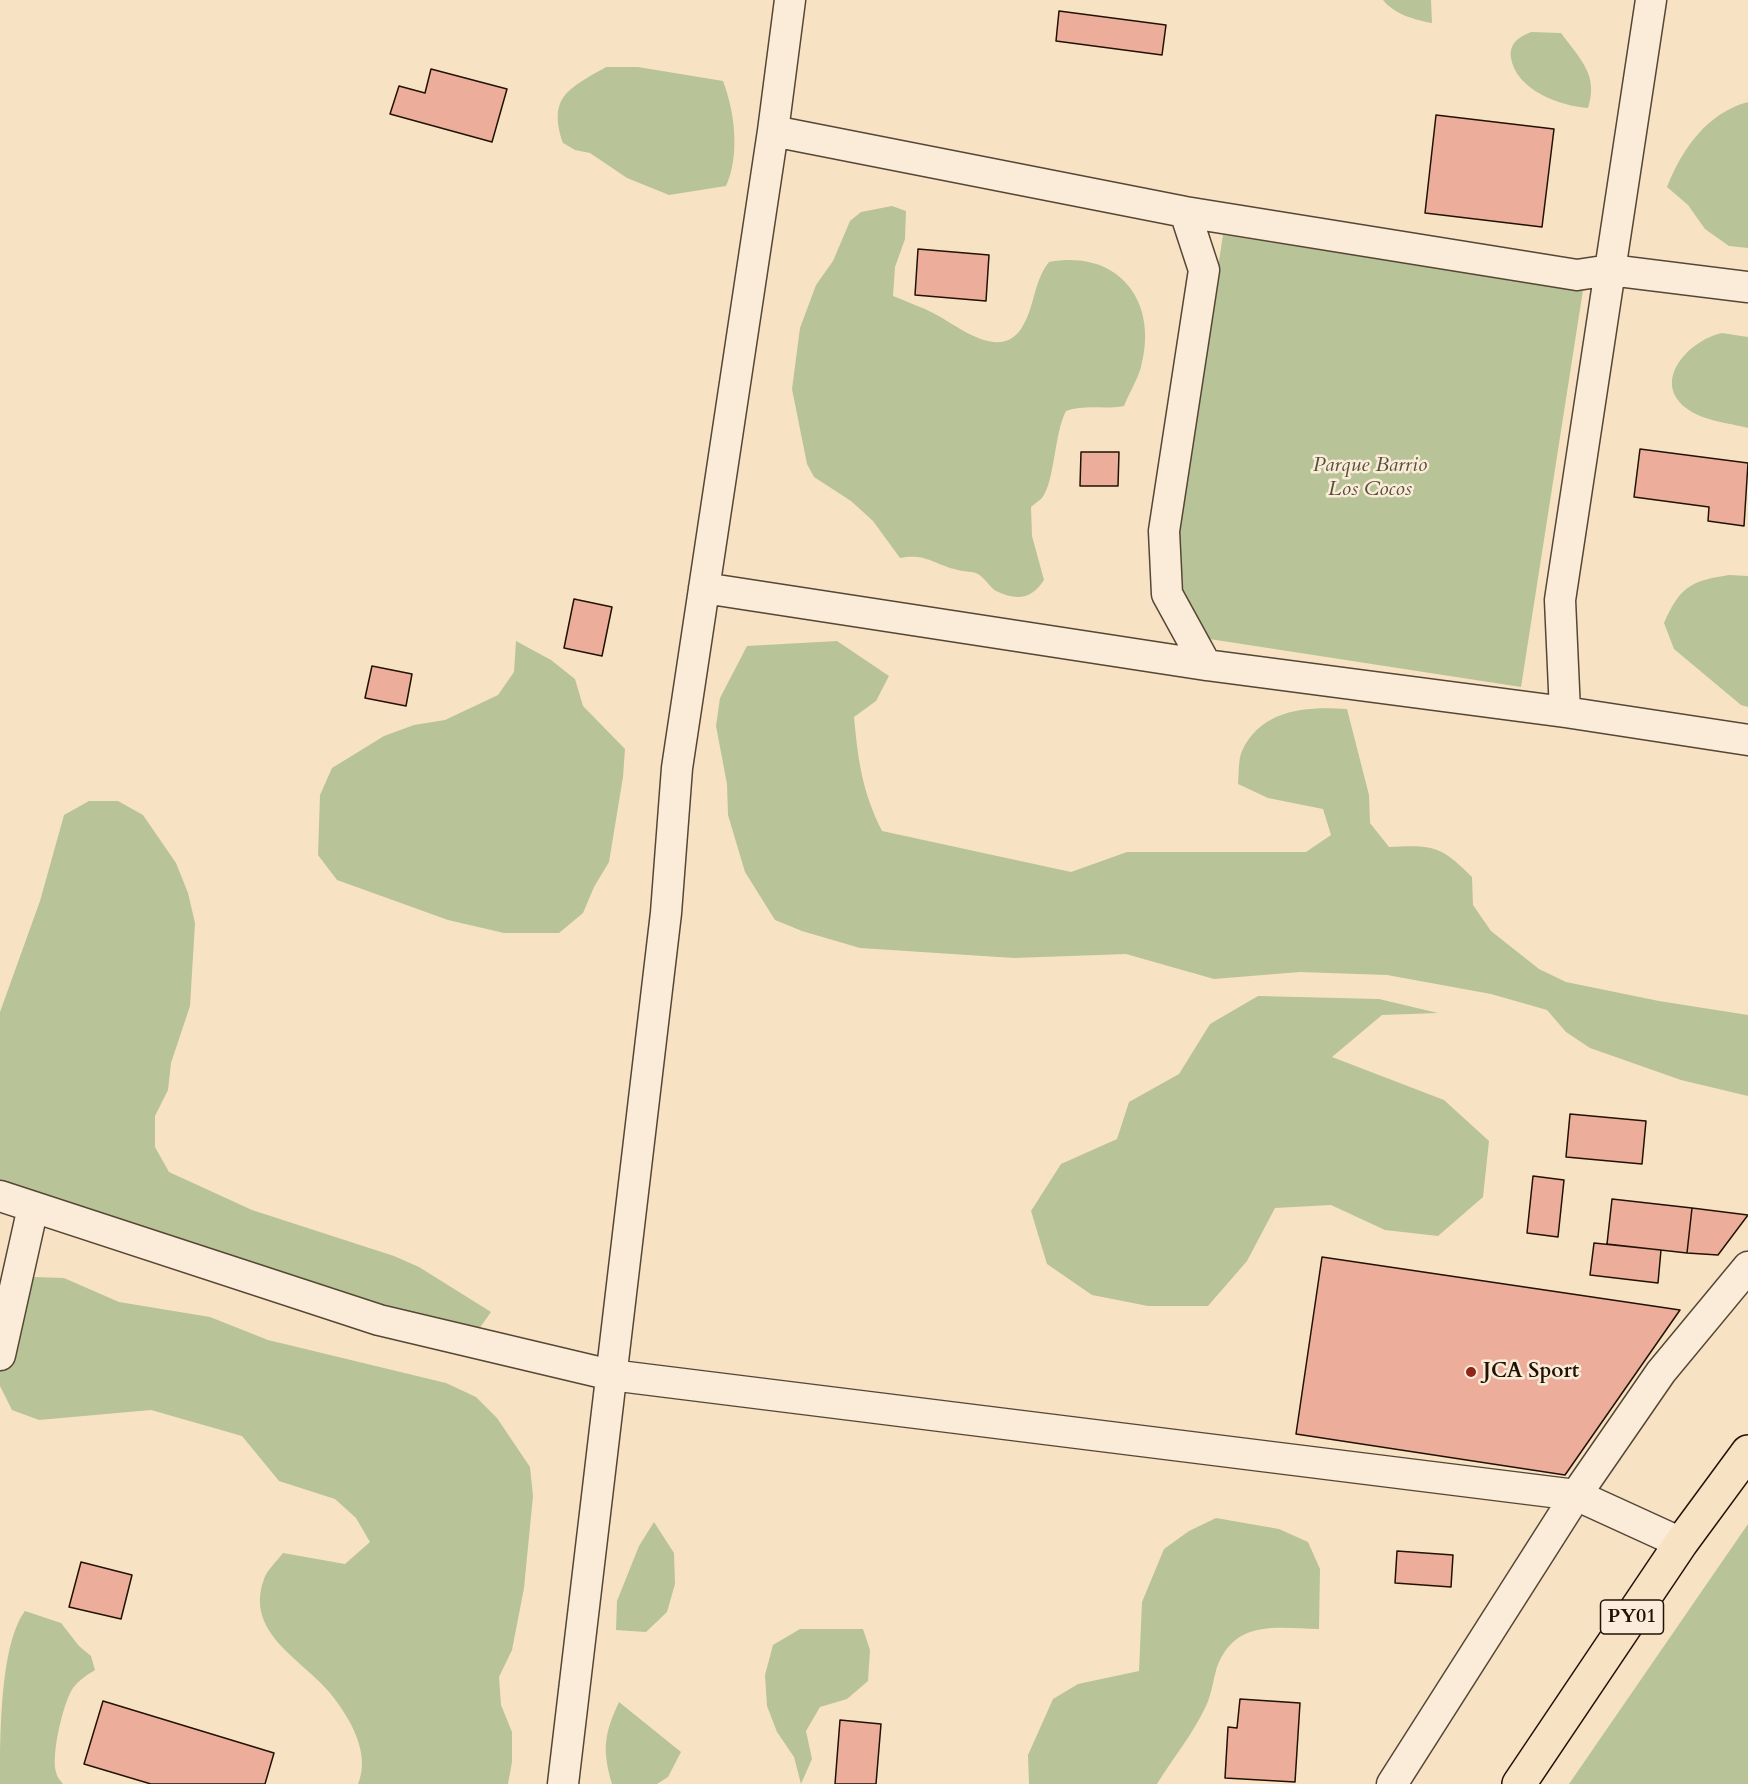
<!DOCTYPE html>
<style>
body{margin:0}
canvas{display:block;background:#f7e2c4}
</style>
<canvas width="1748" height="1784"></canvas>
<script>
const ctx = document.querySelector('canvas').getContext('2d');
ctx.lineJoin = 'round';
function fill(path, color) { ctx.fillStyle = color; ctx.fill(path, 'evenodd'); }
function trace(path, color, width, dash) { ctx.strokeStyle = color; ctx.lineWidth = width; ctx.lineCap = dash ? 'butt' : 'round'; ctx.setLineDash(dash || []); ctx.stroke(path); }
function write(font, color, halo, rows, align = 'center') {
  ctx.font = font + ' Cardo,serif'; ctx.lineWidth = 5; ctx.setLineDash([]); ctx.textBaseline = 'middle'; ctx.strokeStyle = halo; ctx.fillStyle = color; for (const [text, x, y, turn = 0] of rows) {
    ctx.save(); ctx.translate(x, y); ctx.rotate((+turn || 0) * Math.PI / 180); ctx.textAlign = isNaN(turn) ? turn : align; if (halo) ctx.strokeText(text, 0, 0); ctx.fillText(text, 0, 0); ctx.restore();
  }
}
fill(new Path2D(`
 M 1383,0 L 1431,0 L 1432,23 C 1415,20 1394,14 1383,0 Z
 M 1531,32 L 1561,33 C 1580,59 1599,75 1588,108 C 1560,106 1516,90 1511,58 C 1509,43 1519,37 1531,32 Z
 M 606,67 L 638,67 L 723,81 C 735,112 740,156 726,186 L 669,195 L 627,178 L 590,153 L 575,150 L 563,143 C 547,96 570,88 606,67 Z
 M 1748,102 L 1748,248 L 1729,246 L 1705,229 L 1688,205 L 1667,187 C 1682,149 1707,113 1748,102 Z
 M 892,206 L 906,211 L 905,239 L 895,267 L 893,296 C 907,302 922,307 935,314 C 958,326 999,361 1021,329 C 1035,308 1033,282 1049,262 C 1119,249 1159,302 1141,367 C 1137,381 1129,393 1124,406 C 1104,410 1086,404 1066,411 C 1054,434 1055,481 1042,498 C 1039,501 1034,504 1031,507 L 1032,536 L 1044,580 C 1032,599 1017,601 996,591 C 989,587 985,577 976,573 C 970,571 964,572 958,570 C 934,565 927,553 900,558 L 873,521 L 851,501 L 814,477 L 807,464 L 792,389 L 800,328 L 816,285 L 833,261 L 850,221 L 861,212 Z
 M 1223,235 L 1583,290 L 1521,687 L 1203,638 L 1172,563 Z
 M 1722,333 L 1748,337 L 1748,428 C 1729,423 1703,421 1686,408 C 1651,381 1689,340 1722,333 Z
 M 1729,575 L 1748,576 L 1748,707 L 1741,705 L 1674,649 L 1664,623 C 1680,587 1690,581 1729,575 Z
 M 516,641 L 551,660 L 575,679 L 583,706 L 625,749 L 623,777 L 609,862 L 594,887 L 583,913 L 559,933 L 504,933 L 448,920 L 337,880 L 318,855 L 320,795 L 332,768 L 384,736 L 414,725 L 445,720 L 498,695 L 514,672 Z
 M 837,641 L 889,676 L 876,701 L 854,717 C 858,760 862,791 882,831 L 1071,872 L 1127,852 L 1306,852 L 1331,835 L 1323,809 L 1268,798 L 1238,784 C 1239,774 1238,760 1242,751 C 1261,709 1307,706 1347,709 L 1369,795 L 1370,823 L 1389,847 C 1433,845 1440,845 1472,877 L 1473,905 L 1491,931 L 1539,969 L 1566,982 L 1659,1001 L 1748,1015 L 1748,1096 L 1681,1080 L 1590,1048 L 1566,1032 L 1547,1010 L 1491,994 L 1387,975 L 1300,972 L 1214,979 L 1126,954 L 1014,958 L 860,948 L 802,931 L 775,920 L 745,872 L 728,815 L 727,784 L 716,726 L 720,698 L 747,646 Z
 M 89,801 L 118,801 L 143,815 L 176,863 L 188,893 L 195,923 L 190,1006 L 171,1063 L 168,1090 L 155,1116 L 155,1147 L 169,1172 L 252,1210 L 394,1256 L 419,1267 L 491,1312 L 474,1336 L 116,1237 L 26,1223 L 0,1212 L 0,1012 L 40,901 L 64,815 Z
 M 1258,996 L 1379,999 L 1438,1013 L 1382,1015 L 1332,1057 L 1444,1100 L 1489,1141 L 1483,1197 L 1438,1236 L 1385,1230 L 1331,1205 L 1275,1208 L 1247,1261 L 1208,1306 L 1148,1306 L 1092,1295 L 1047,1264 L 1031,1211 L 1061,1164 L 1117,1139 L 1129,1102 L 1179,1074 L 1210,1024 Z
 M 34,1277 L 64,1278 L 119,1302 L 210,1317 L 268,1340 L 446,1383 L 476,1397 L 497,1418 L 530,1467 L 533,1496 L 524,1588 L 512,1650 L 499,1677 L 501,1705 L 512,1732 L 512,1762 L 508,1784 L 358,1784 C 371,1753 350,1718 330,1693 C 302,1659 244,1633 264,1579 C 267,1570 277,1561 283,1553 L 345,1564 L 370,1542 L 356,1518 L 335,1499 L 279,1481 L 242,1436 L 151,1410 L 39,1420 L 12,1410 L 0,1386 L 0,1316 Z
 M 1216,1518 L 1279,1529 L 1308,1542 L 1320,1569 L 1319,1629 C 1277,1628 1235,1619 1217,1667 C 1213,1680 1212,1693 1206,1706 C 1193,1734 1173,1758 1157,1784 L 1029,1784 L 1028,1755 L 1053,1699 L 1078,1684 L 1139,1671 L 1142,1602 L 1164,1549 L 1189,1531 Z
 M 654,1522 L 674,1553 L 675,1584 L 667,1612 L 646,1632 L 616,1630 L 617,1601 L 639,1546 Z
 M 1748,1524 L 1748,1784 L 1569,1784 Z
 M 25,1611 L 61,1623 L 79,1646 L 91,1656 L 95,1670 C 87,1675 79,1680 73,1688 C 63,1703 51,1755 56,1772 C 57,1777 60,1780 63,1784 L 0,1784 C 0,1736 0,1644 25,1611 Z
 M 800,1629 L 863,1629 L 870,1650 L 868,1681 L 847,1699 L 820,1707 L 806,1731 L 812,1759 L 801,1784 L 794,1757 L 777,1732 L 767,1706 L 765,1675 L 773,1645 Z
 M 619,1702 L 681,1752 L 668,1777 L 657,1784 L 612,1784 C 602,1750 604,1734 619,1702 Z`), '#b8c497');
const building = new Path2D(`
 M 1059,11 L 1166,25 L 1162,55 L 1056,41 Z
 M 431,69 L 507,89 L 492,142 L 390,114 L 399,86 L 425,93 Z
 M 1436,115 L 1554,129 L 1542,227 L 1425,213 Z
 M 918,249 L 989,255 L 986,301 L 915,295 Z
 M 1640,449 L 1748,463 L 1744,526 L 1708,521 L 1709,507 L 1634,497 Z
 M 1081,452 L 1119,452 L 1118,486 L 1080,486 Z
 M 574,599 L 612,607 L 602,656 L 564,648 Z
 M 372,666 L 412,674 L 406,706 L 365,698 Z
 M 1570,1114 L 1646,1121 L 1642,1164 L 1566,1157 Z
 M 1533,1176 L 1564,1180 L 1558,1237 L 1527,1233 Z
 M 1612,1199 L 1692,1208 L 1687,1253 L 1607,1244 Z
 M 1692,1208 L 1748,1215 L 1718,1255 L 1687,1253 Z
 M 1594,1243 L 1661,1250 L 1658,1283 L 1590,1275 Z
 M 1322,1257 L 1680,1310 L 1565,1475 L 1296,1434 Z
 M 1397,1551 L 1453,1555 L 1451,1587 L 1395,1583 Z
 M 81,1562 L 132,1575 L 121,1619 L 69,1607 Z
 M 1240,1699 L 1300,1703 L 1295,1782 L 1225,1778 L 1228,1727 L 1237,1728 Z
 M 103,1701 L 274,1753 L 265,1784 L 151,1784 L 84,1764 Z
 M 840,1720 L 881,1724 L 876,1784 L 835,1784 Z`);
fill(building, '#ecad9a');
trace(building, '#211206', 1.5);
const minor = new Path2D(`
 M 773,131 L 1185,212 L 1577,275 L 1610,270 L 1748,287
 M 1185,212 L 1204,270 L 1164,531 L 1167,594 L 1206,665 L 1565,712 L 1748,740
 M 704,588 L 1206,665
 M 1565,712 L 1560,600 L 1651,0
 M 0,1196 L 379,1320 L 611,1375 L 1576,1495 L 1681,1543
 M 0,1355 L 33,1207
 M 563,1784 L 666,913 L 677,768 L 773,131 L 790,0
 M 1392,1784 L 1576,1495 L 1661,1372 L 1748,1267`);
const trunk = new Path2D(`
 M 1519,1784 L 1681,1543 L 1748,1452`);
trace(minor, '#564636', 33);
trace(trunk, '#211206', 36);
trace(minor, '#faecd9', 30);
trace(trunk, '#f7e2c4', 33);
for (const [x, y, r, color] of [
 [1471,1372,6,"#8f2418"]
]) { const dot = new Path2D(); dot.arc(x, y, r, 0, 2 * Math.PI); ctx.fillStyle = color; ctx.fill(dot); trace(dot, '#faecd9', 2); }
for (const [x, y, w] of [
 [1632,1617,63]
]) { const box = new Path2D(); box.roundRect(x - w / 2, y - 17, w, 34, 4.5); ctx.fillStyle = '#faecd9'; ctx.fill(box); trace(box, '#211206', 1.5); }
write('bold 20px', '#211206', null, [
 ["PY01",1632,1617]
]);
write('italic 21px', '#565039', '#faecd9', [
 ["Parque Barrio",1370,466],
 ["Los Cocos",1370,490]
]);
write('bold 21px', '#211206', '#faecd9', [
 ["JCA Sport",1483,1372]
], 'left');
</script>
